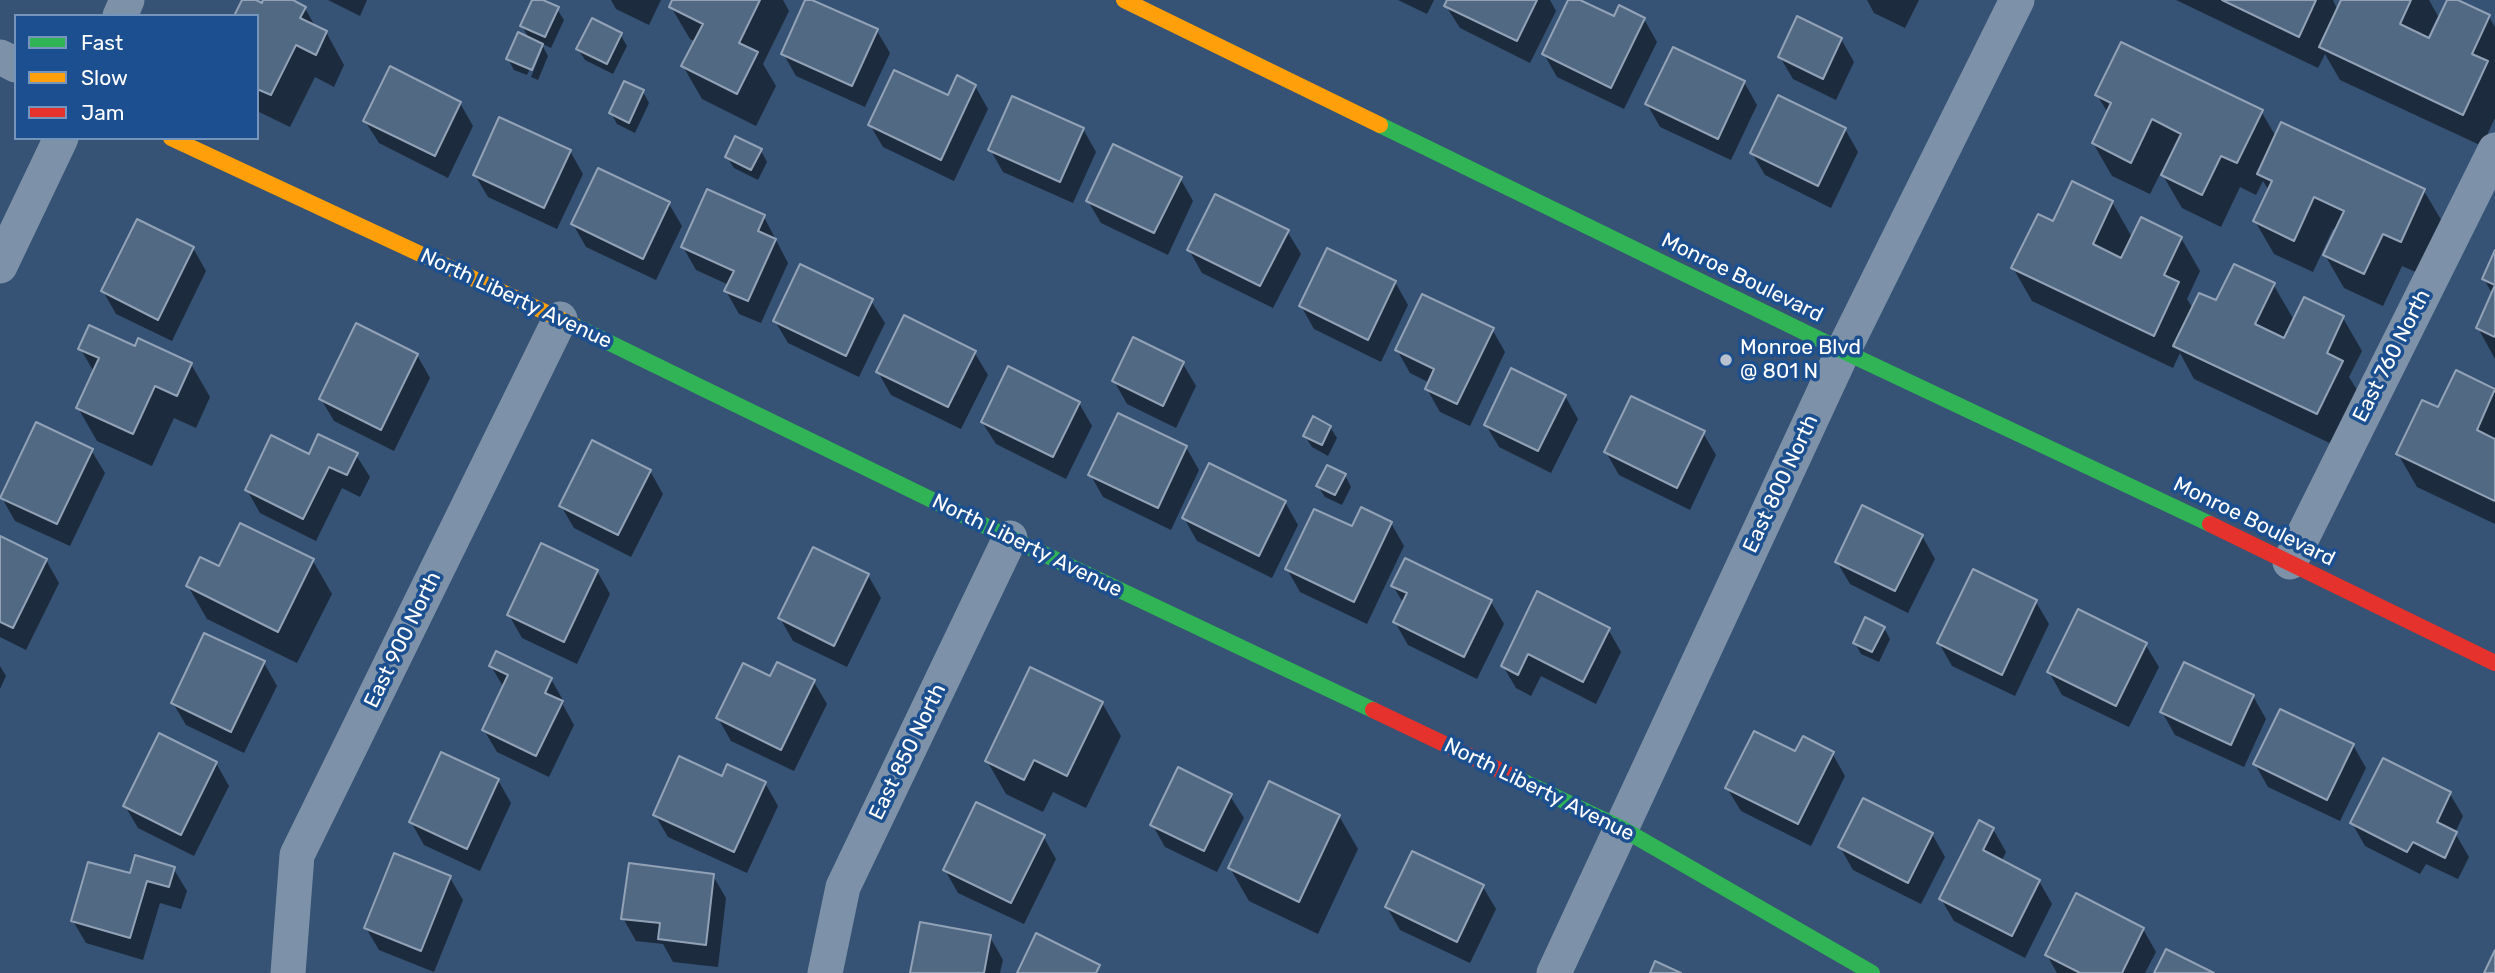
<!DOCTYPE html>
<style>
body{margin:0}
#map{position:relative;width:2495px;height:973px;overflow:hidden;background:#365274;font-family:Rubik,sans-serif}
canvas{display:block}
.legend{position:absolute;left:14px;top:14px;width:245px;height:126px;box-sizing:border-box;background:#1b4f8f;border:2px solid #7695bc;margin:0;padding:9px 12px;list-style:none;font-size:21px;color:#fff}
.legend li{display:flex;align-items:center;gap:14px;height:35px}
.legend b{width:35px;border:2px solid #7695bc}
</style>
<div id="map">
<canvas width="2495" height="973"></canvas>
<ul class="legend">
<li><b style="height:9px;background:#30b455"></b>Fast</li>
<li><b style="height:9px;background:#ff9f0a"></b>Slow</li>
<li><b style="height:9px;background:#e5322d"></b>Jam</li>
</ul>
</div>
<script>
const context = document.querySelector('canvas').getContext('2d');
context.lineJoin = 'round';
function paint(path, color) { context.fillStyle = color; context.fill(path, 'evenodd'); }
const shape = rows => new Path2D(rows.map(r => 'M' + r).join(''));
function strokePath(path, color, width, dash) { context.strokeStyle = color; context.lineWidth = width; context.lineCap = dash ? 'butt' : 'round'; context.setLineDash(dash || []); context.stroke(path); }
function drawText(font, color, halo, rows, align = 'center') {
  context.font = font + ' Rubik,sans-serif'; context.lineWidth = 7; context.setLineDash([]); context.textBaseline = 'middle'; context.strokeStyle = halo; context.fillStyle = color; for (const [text, x, y, turn = 0] of rows) {
    context.save(); context.translate(x, y); context.rotate((+turn || 0) * Math.PI / 180); context.textAlign = isNaN(turn) ? turn : align; if (halo) context.strokeText(text, 0, 0); context.fillText(text, 0, 0); context.restore();
  }
}
const shadow = shape([
 [243,0,252,0,263,5,265,0,289,0,305,8,316,28,326,32,344,65,334,87,315,77,290,127,257,111,257,16],
 [328,0,367,0,360,16],
 [534,0,557,9,564,20,551,48,541,43,548,56,538,80,531,77,542,50,539,50,527,75,514,70,508,59,530,40,522,26],
 [611,0,661,0,649,25,616,9],
 [674,0,783,0,789,11,763,64,776,86,756,126,702,99,683,66,696,42,690,39,671,7],
 [807,0,877,31,890,53,865,107,796,76,783,53],
 [1398,0,1434,0,1427,14],
 [1449,0,1550,0,1556,11,1530,63,1460,28,1446,6],
 [1570,0,1576,0,1614,18,1644,19,1657,42,1624,109,1557,77,1544,54],
 [1867,0,1919,0,1905,28,1874,13],
 [2176,0,2333,0,2338,11,2343,0,2429,0,2438,16,2427,39,2430,40,2449,0,2454,0,2489,17,2495,27,2495,118,2482,146,2340,80,2325,54,2318,68],
 [620,34,627,46,613,74,585,60,578,49],
 [1841,39,1854,62,1836,100,1793,79,1780,57],
 [1744,82,1757,105,1731,160,1660,127,1647,104],
 [975,86,988,109,954,181,883,147,870,125,949,98],
 [643,92,649,103,635,133,617,124,611,113],
 [2097,95,2261,111,2276,137,2424,191,2443,223,2420,274,2402,266,2383,306,2344,288,2325,255,2337,231,2333,229,2313,272,2274,254,2255,221,2269,191,2263,181,2256,195,2240,187,2221,227,2182,208,2161,172,2150,194,2112,176,2093,143,2108,113],
 [460,103,473,126,448,178,379,143,365,121],
 [1083,129,1096,152,1073,203,1003,172,990,149],
 [1845,129,1858,152,1831,208,1765,175,1752,153],
 [570,151,583,174,557,229,488,197,475,175],
 [761,151,767,162,758,180,734,168,727,157],
 [1180,178,1193,201,1168,255,1101,223,1088,201],
 [2112,202,2133,239,2181,238,2200,271,2187,299,2193,309,2273,284,2294,320,2343,318,2362,351,2349,377,2360,395,2336,446,2194,379,2180,353,2173,368,2032,301,2013,268,2053,223],
 [669,204,682,226,656,280,586,247,573,224],
 [764,217,788,263,761,323,739,314,726,291,729,285,696,270,683,247],
 [1287,231,1301,254,1273,308,1202,273,1189,250],
 [193,248,206,271,172,341,116,314,103,291],
 [2495,254,2495,359,2478,328,2493,295,2484,279],
 [1395,282,1408,305,1381,362,1314,329,1301,306],
 [871,301,885,323,859,377,788,343,775,321],
 [1492,329,1505,352,1470,426,1440,412,1427,389,1430,383,1410,373,1397,350],
 [80,348,136,348,191,364,210,397,196,428,174,418,152,466,97,441,78,408,94,372],
 [974,352,988,375,961,429,891,395,878,372],
 [417,355,430,378,394,451,334,421,321,399],
 [1183,364,1196,386,1176,428,1127,404,1114,381],
 [2457,372,2495,391,2495,524,2417,487,2398,454,2439,410],
 [1565,396,1578,419,1551,473,1499,447,1486,425],
 [1079,403,1092,426,1066,479,996,444,982,422],
 [1330,427,1337,438,1328,456,1312,447,1305,436],
 [1703,433,1716,455,1690,510,1619,475,1606,452],
 [1186,447,1199,470,1171,530,1103,497,1090,474],
 [91,450,105,473,70,546,15,521,2,498],
 [356,455,370,477,360,497,342,488,316,541,260,513,247,490,310,456],
 [650,471,663,494,631,557,574,528,561,506],
 [1345,475,1351,487,1342,505,1325,497,1318,486],
 [1285,502,1298,525,1272,578,1197,541,1184,518],
 [1391,523,1404,546,1367,624,1300,592,1287,569,1352,529],
 [1922,536,1935,559,1908,613,1850,584,1837,562],
 [0,538,46,560,59,583,26,650,0,637],
 [313,561,332,594,297,663,207,619,188,586,220,568],
 [597,571,610,594,577,664,522,638,509,615],
 [868,575,881,598,847,667,793,641,780,618],
 [1393,586,1491,602,1504,624,1477,679,1408,645,1395,622,1404,604],
 [1538,594,1608,629,1621,652,1596,704,1541,676,1531,696,1516,688,1503,666],
 [2036,602,2049,624,2015,696,1952,666,1939,643],
 [1884,628,1890,639,1879,662,1861,654,1855,643],
 [2145,644,2159,667,2129,727,2062,695,2049,672],
 [264,663,277,686,244,753,186,725,173,703],
 [0,666,6,676,0,689],
 [491,666,551,679,564,702,563,705,574,725,549,777,497,752,484,730,504,688],
 [814,682,827,704,794,771,731,741,718,718],
 [2253,696,2266,719,2244,767,2175,735,2162,712],
 [1102,703,1121,736,1086,808,1053,792,1043,812,1006,794,987,761],
 [2353,745,2366,768,2340,821,2268,787,2255,764],
 [1796,753,1832,753,1845,776,1811,846,1741,811,1727,788],
 [216,763,229,786,194,856,138,828,125,806],
 [723,778,765,783,778,806,747,873,668,837,655,815],
 [498,780,511,803,480,871,424,845,411,822],
 [2450,794,2463,816,2455,833,2469,857,2458,879,2426,864,2420,874,2365,846,2352,823],
 [1230,796,1244,818,1217,872,1165,847,1152,824],
 [1339,816,1358,849,1318,934,1249,901,1230,868],
 [1993,829,2006,852,2001,862,2039,881,2052,904,2025,958,1954,921,1941,899],
 [1932,834,1945,857,1921,904,1853,870,1840,847],
 [1043,836,1056,859,1024,924,958,893,945,870],
 [173,868,187,891,181,909,160,903,143,960,86,943,73,921,131,876],
 [713,876,726,898,718,967,673,962,663,944,636,941,623,918],
 [450,878,463,900,434,972,379,950,366,928],
 [1483,887,1496,909,1470,963,1400,930,1387,907],
 [2143,929,2156,952,2145,973,2057,973,2047,955],
 [990,937,1003,960,1000,973,912,973]
]);
const building = shape([
 [242,0,256,0,262,3,263,0,293,0,306,7,300,18,327,31,316,55,296,45,271,95,257,89,257,16,234,16,242,0],
 [532,0,543,0,559,7,545,37,520,26,532,0],
 [672,0,760,0,739,43,758,52,737,94,681,66,703,24,669,7,672,0],
 [805,0,812,0,878,29,852,86,781,54,805,0],
 [1447,0,1537,0,1517,41,1444,6,1447,0],
 [1568,0,1580,0,1614,16,1619,5,1645,18,1611,88,1542,54,1568,0],
 [2222,0,2316,0,2299,37,2222,0],
 [2341,0,2411,0,2400,24,2429,38,2447,0,2458,0,2490,15,2472,54,2488,61,2463,115,2319,47,2341,0],
 [1797,16,1842,38,1823,79,1778,57,1797,16],
 [592,18,622,33,607,64,576,49,592,18],
 [518,32,543,44,532,70,506,59,518,32],
 [2121,42,2263,110,2237,163,2221,156,2202,195,2161,175,2181,134,2152,119,2131,163,2092,143,2111,103,2095,95,2121,42],
 [1673,47,1745,81,1718,139,1645,104,1673,47],
 [390,66,461,102,435,156,363,121,390,66],
 [894,70,948,95,957,75,976,85,941,160,868,125,894,70],
 [624,81,644,90,629,123,609,113,624,81],
 [1778,95,1846,128,1818,186,1750,153,1778,95],
 [1012,96,1084,128,1060,182,988,150,1012,96],
 [499,117,571,150,544,208,473,175,499,117],
 [2281,122,2425,189,2401,242,2383,234,2364,274,2323,255,2344,211,2314,197,2294,241,2253,221,2272,181,2257,174,2281,122],
 [735,136,762,149,751,170,725,157,735,136],
 [1113,144,1182,177,1154,233,1086,201,1113,144],
 [598,168,670,202,643,259,571,224,598,168],
 [2072,181,2113,201,2093,244,2121,258,2141,217,2182,237,2164,275,2179,282,2154,336,2011,268,2038,214,2053,221,2072,181],
 [707,189,765,215,758,231,776,239,748,301,724,291,734,271,681,247,707,189],
 [1215,194,1289,230,1260,286,1187,250,1215,194],
 [137,219,194,247,158,320,101,291,137,219],
 [1327,248,1396,281,1368,340,1299,306,1327,248],
 [2495,250,2495,285,2482,279,2495,250],
 [800,264,873,299,846,356,773,321,800,264],
 [2234,264,2275,283,2255,324,2284,338,2304,297,2344,316,2327,353,2343,361,2317,414,2173,346,2199,293,2216,300,2234,264],
 [2495,285,2495,337,2476,328,2495,285],
 [1422,294,1494,328,1457,404,1425,389,1434,369,1395,350,1422,294],
 [904,315,976,351,948,407,876,372,904,315],
 [356,323,418,354,381,430,319,399,356,323],
 [89,325,135,346,138,338,192,363,177,396,155,386,133,434,76,408,99,358,78,349,89,325],
 [1133,337,1184,362,1163,406,1112,381,1133,337],
 [1008,366,1080,402,1053,457,981,422,1008,366],
 [1511,368,1566,395,1538,451,1484,425,1511,368],
 [2456,370,2495,389,2477,430,2495,439,2495,501,2396,454,2422,400,2438,407,2456,370],
 [1631,396,1705,431,1677,488,1604,452,1631,396],
 [1118,413,1187,446,1158,508,1088,475,1118,413],
 [1313,416,1331,426,1322,445,1303,436,1313,416],
 [36,422,93,449,57,524,0,498,36,422],
 [318,434,358,453,347,475,329,467,303,519,245,490,271,435,309,454,318,434],
 [592,440,651,470,618,535,559,506,592,440],
 [1209,463,1286,501,1259,556,1182,518,1209,463],
 [1327,465,1346,474,1335,495,1316,486,1327,465],
 [1862,505,1923,535,1895,591,1835,562,1862,505],
 [1361,507,1392,522,1354,602,1285,569,1314,509,1352,526,1361,507],
 [240,523,314,559,278,632,186,586,200,557,219,566,240,523],
 [0,536,47,559,13,628,0,622,0,536],
 [541,543,598,570,564,642,507,615,541,543],
 [813,547,869,574,834,646,778,618,813,547],
 [1405,558,1492,600,1464,657,1393,622,1407,593,1391,586,1405,558],
 [1973,569,2037,600,2002,675,1937,643,1973,569],
 [1537,591,1610,628,1583,682,1528,654,1518,675,1501,666,1537,591],
 [2078,609,2147,643,2116,706,2047,672,2078,609],
 [1865,617,1885,627,1872,652,1853,643,1865,617],
 [204,633,265,661,231,732,171,703,204,633],
 [496,651,552,678,545,693,563,701,536,756,482,730,508,675,489,666,496,651],
 [777,662,815,680,781,750,716,718,743,663,770,676,777,662],
 [2184,662,2254,695,2231,745,2160,712,2184,662],
 [1030,667,1103,702,1067,776,1034,760,1024,780,985,761,1030,667],
 [2280,709,2354,744,2327,800,2253,764,2280,709],
 [1754,731,1795,751,1803,736,1834,752,1798,824,1725,788,1754,731],
 [159,733,217,762,181,835,123,806,159,733],
 [441,752,499,779,467,849,409,822,441,752],
 [679,756,722,776,727,764,766,782,734,852,653,815,679,756],
 [2383,758,2451,792,2437,822,2457,832,2445,858,2413,842,2407,852,2350,823,2383,758],
 [1178,767,1232,794,1204,851,1150,825,1178,767],
 [1269,781,1340,815,1299,902,1228,868,1269,781],
 [1863,798,1933,833,1908,883,1838,847,1863,798],
 [976,802,1045,835,1011,903,943,870,976,802],
 [1979,820,1994,828,1983,850,2040,880,2012,936,1939,899,1979,820],
 [1412,851,1484,885,1457,942,1385,907,1412,851],
 [394,853,451,876,421,951,364,928,394,853],
 [135,855,175,867,169,887,147,881,130,938,71,921,88,862,130,873,135,855],
 [629,863,714,874,706,945,658,939,660,923,621,919,629,863],
 [2076,893,2144,928,2122,973,2080,973,2045,955,2076,893],
 [920,922,991,935,984,973,910,973,920,922],
 [1036,933,1100,965,1096,973,1017,973,1036,933],
 [2166,949,2214,973,2154,973,2166,949],
 [2495,950,2495,973,2484,973,2495,950],
 [1655,961,1681,973,1650,973,1655,961]
]);
const street = shape([
 [120,16,127,0],
 [0,57,16,65],
 [0,266,61,138],
 [2290,562,2495,150],
 [288,973,297,855,560,319],
 [825,973,843,887,1010,538],
 [1554,973,1843,351,2017,0]
]);
const fast = shape([
 [1380,125,1843,351,2210,524],
 [575,326,1010,538,1373,710],
 [1520,780,1621,828,1872,973]
]);
const slow = shape([
 [1124,0,1380,125],
 [171,138,575,326]
]);
const jam = shape([
 [2210,524,2495,663],
 [1373,710,1520,780]
]);
const markers = [
 [1726,360,7,"#b9c2ce"]
];
const streetNames = [
 ["Monroe Boulevard",1742,278,26],
 ["North Liberty Avenue",516,299,25],
 ["East 760 North",2392,356,-63],
 ["East 800 North",1781,484,-65],
 ["Monroe Boulevard",2254,522,26],
 ["North Liberty Avenue",1027,546,26],
 ["East 900 North",403,640,-64],
 ["East 850 North",908,752,-64],
 ["North Liberty Avenue",1539,790,26]
];
const poiNames = [
 ["Monroe Blvd",1740,348],
 ["@ 801 N",1740,372]
];
paint(shadow, '#0007');
paint(building, '#526984');
strokePath(building, '#92a2b6', 2);
strokePath(street, '#7d92a8', 35);
strokePath(fast, '#30b455', 16);
strokePath(slow, '#ff9f0a', 16);
strokePath(jam, '#e5322d', 16);
for (const [x, y, r, color] of markers) { const dot = new Path2D(); dot.arc(x, y, r, 0, 2 * Math.PI); context.fillStyle = color; context.fill(dot); strokePath(dot, '#1b4f8f', 2.5); }
drawText('21px', '#fff', '#1b4f8f', streetNames);
drawText('21px', '#fff', '#1b4f8f', poiNames, 'left');
</script>
